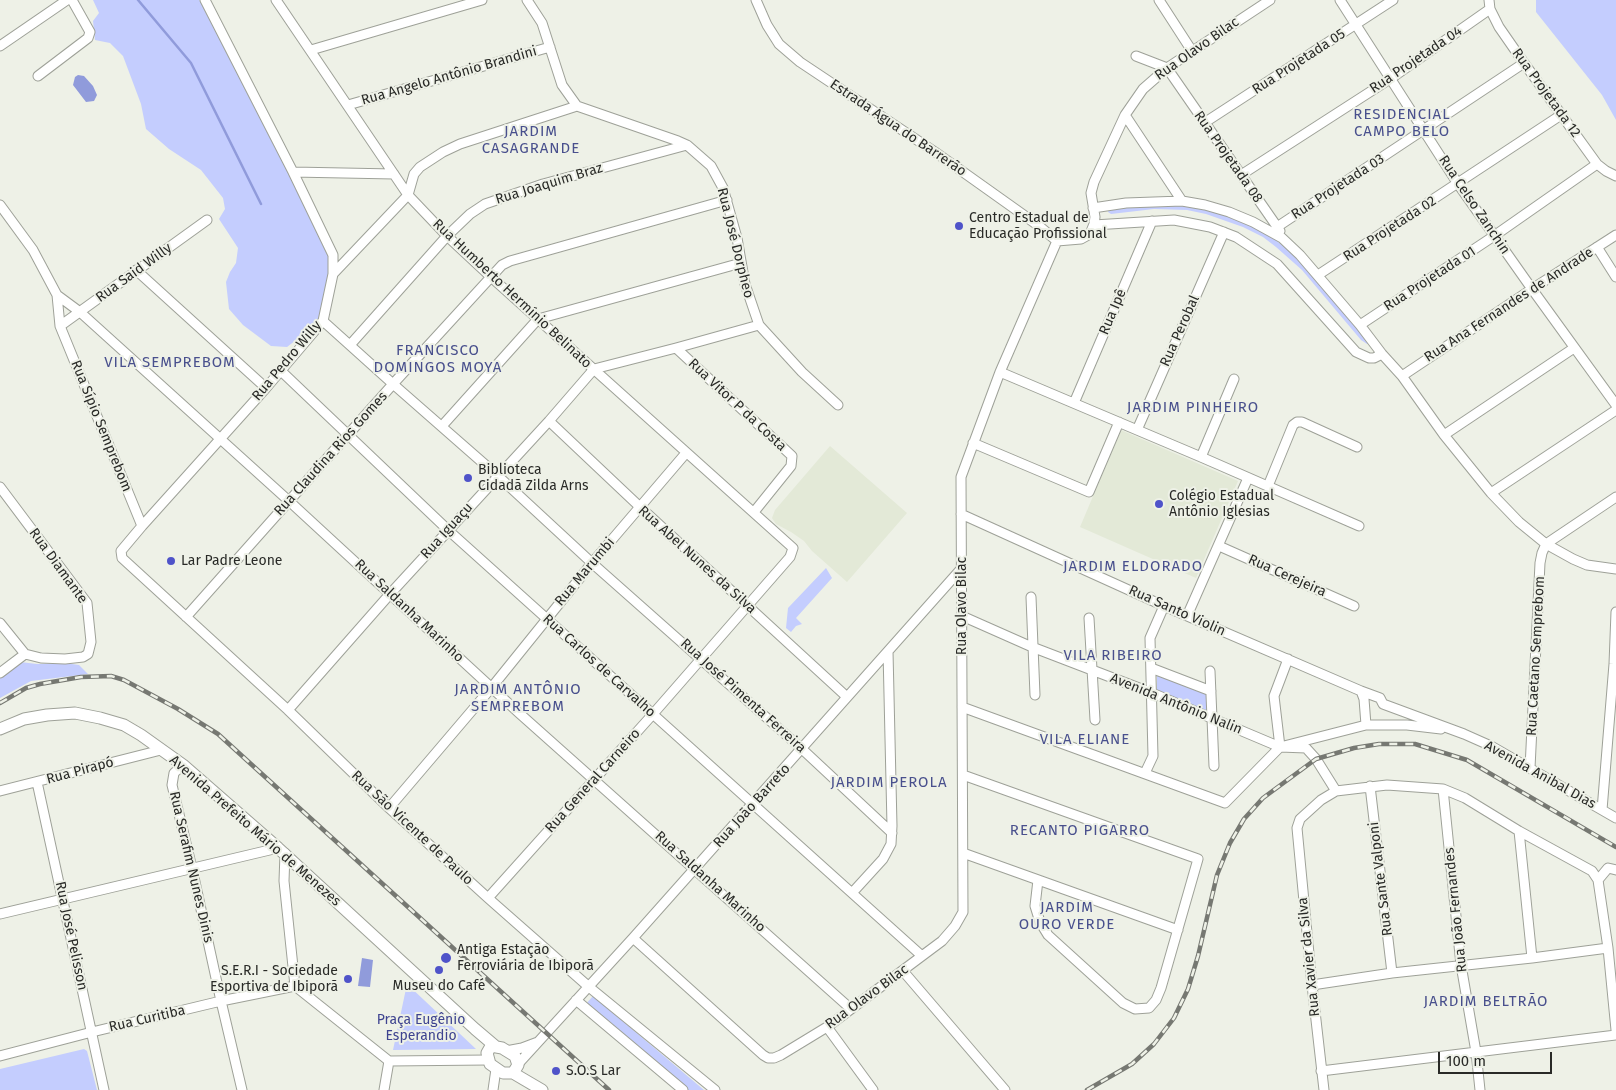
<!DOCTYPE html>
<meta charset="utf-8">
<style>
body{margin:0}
#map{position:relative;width:1616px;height:1090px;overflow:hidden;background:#eef1e7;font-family:"Fira Sans",sans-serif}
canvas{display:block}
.scale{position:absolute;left:1438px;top:1052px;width:114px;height:22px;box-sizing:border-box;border:2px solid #292a27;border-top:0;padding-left:6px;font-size:15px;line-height:18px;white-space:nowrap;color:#292a27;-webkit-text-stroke:4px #eef1e7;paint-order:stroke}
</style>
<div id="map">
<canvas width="1616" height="1090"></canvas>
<div class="scale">100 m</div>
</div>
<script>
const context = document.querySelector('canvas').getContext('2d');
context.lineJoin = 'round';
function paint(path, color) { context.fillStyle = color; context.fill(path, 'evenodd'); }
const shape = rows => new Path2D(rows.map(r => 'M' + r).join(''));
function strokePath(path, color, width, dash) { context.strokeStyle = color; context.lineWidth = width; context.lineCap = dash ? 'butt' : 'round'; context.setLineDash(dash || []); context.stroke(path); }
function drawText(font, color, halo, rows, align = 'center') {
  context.font = font + ' "Fira Sans",sans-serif'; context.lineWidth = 4; context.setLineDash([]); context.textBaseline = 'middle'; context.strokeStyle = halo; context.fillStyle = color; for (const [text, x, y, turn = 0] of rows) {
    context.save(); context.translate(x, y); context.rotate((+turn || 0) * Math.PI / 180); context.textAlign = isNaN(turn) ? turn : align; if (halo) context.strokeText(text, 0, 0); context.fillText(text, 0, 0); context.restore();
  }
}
const built = shape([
 [1121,430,1238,481,1196,578,1080,527],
 [830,446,907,513,847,582,812,551,804,541,791,532,776,524,772,518,775,510]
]);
const green = shape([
 [93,0,199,0,202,2,332,255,322,320,287,347,271,346,243,325,229,309,226,282,230,272,236,263,238,248,219,219,225,209,223,198,201,170,169,149,146,129,141,104,123,56,110,43,95,40,93,21,99,13],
 [1536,0,1616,0,1616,120,1602,95,1536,12],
 [1157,203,1189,205,1226,215,1250,224,1271,236,1300,260,1370,343,1367,344,1361,340,1302,270,1276,247,1263,237,1243,227,1206,214,1187,210,1154,209,1111,214,1108,212,1109,209],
 [826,568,832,578,796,618,802,624,796,626,791,632,786,628,788,608],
 [20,662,37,664,65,663,79,665,88,674,31,681,0,698,0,678],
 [1157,673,1207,692,1209,714,1157,693],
 [407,984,476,1049,393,1050],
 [593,996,704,1090,687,1090,585,1005],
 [84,1049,87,1051,97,1090,0,1090,0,1069]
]);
const water = shape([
 [78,75,84,76,93,86,97,95,94,101,86,102,73,85,75,77],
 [362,958,373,960,370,987,358,986]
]);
const stream = shape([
 [138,0,191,63,261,204]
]);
const minor = shape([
 [205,0,293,172,333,255,333,274,323,321,266,388,142,526,121,551,122,558,288,710,389,808,488,898,589,987,715,1090],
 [276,0,408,195,447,236,491,277,793,548,790,557,653,714,488,898],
 [527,0,542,23,562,85,577,106,678,141,687,145,711,166,723,188,737,238,745,284,759,325,802,372,838,405],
 [756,0,767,25,779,44,800,62,935,152,1039,226,1057,241],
 [1159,0,1192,51],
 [1340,0,1458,184,1532,289,1616,405],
 [1489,0,1490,9,1499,27,1524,63,1597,164,1606,171,1616,176],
 [0,46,67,0],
 [311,50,482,0],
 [1136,56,1167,68,1280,231],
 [38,76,88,38,90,32,72,0],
 [348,105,550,47],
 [1125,115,1182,201],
 [1204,123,1393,0],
 [293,172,394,174],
 [1241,175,1390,79,1490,9],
 [0,205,33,250,57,295,60,326,142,526],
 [1093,208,1126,203,1182,201,1205,205,1229,212,1253,222,1282,238,1300,255,1360,325,1382,354,1402,376,1444,435,1491,493,1519,522,1546,544,1573,559,1587,565,1616,569],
 [1094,225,1174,220,1210,227,1236,237,1277,264,1356,352,1369,358,1374,358,1382,354],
 [1277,227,1524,63],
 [1057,241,1081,239,1090,234,1094,224,1095,217,1091,193,1094,182,1125,115,1143,89,1167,68,1270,0],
 [1597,247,1616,277],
 [136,270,266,388],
 [333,274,408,195,414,174,420,167,443,152,460,144,577,106],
 [1318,275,1561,115],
 [57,295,80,312,289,501,519,713,851,1009],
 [323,321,393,384,498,476,592,563,802,749,892,833],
 [1360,325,1494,236,1597,164],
 [60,326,207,220],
 [350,345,447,236,470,214,485,204,543,184,687,145],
 [676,348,792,456,791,466,754,512],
 [280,370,448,530,922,956],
 [1000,372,1201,457,1359,526],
 [1402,376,1532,289,1616,235],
 [1074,403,1152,221],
 [549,421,640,507,847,697],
 [442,426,538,319,741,263],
 [1137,430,1224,232],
 [1444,435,1574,348],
 [973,443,1089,492,1119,422],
 [1201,457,1234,379],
 [1268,486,1293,425,1297,422,1302,422,1357,447],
 [0,487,87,603,91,642,88,654,83,657,65,659,41,658,25,654,0,673],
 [1491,493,1616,410],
 [961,514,1164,606,1361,691,1380,698,1383,704,1464,734,1491,746,1616,818],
 [1219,546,1354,606],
 [1031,597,1035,695],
 [962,616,1032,647,1152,693,1280,747,1306,748,1316,759,1336,791],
 [1187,616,1248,478],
 [186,617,393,384,502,265,510,261,727,200],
 [1089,618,1095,720],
 [0,623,25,654],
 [1151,668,1211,691],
 [1210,671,1214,766],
 [1361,691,1364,699,1366,725],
 [962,707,1225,803,1280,747,1366,725,1407,725,1441,729],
 [288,710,390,594,549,421,594,369,676,348,759,325],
 [1280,747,1274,696,1288,659],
 [183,765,174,773,172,785,192,868,221,1001,242,1090],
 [1530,768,1540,563,1542,553,1546,544,1616,497],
 [1145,773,1153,756,1150,638,1164,606],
 [963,775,1198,859,1161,988,1156,1000,1149,1008,1135,1009,1123,1003,1048,935,1040,922,1035,906,1038,880],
 [37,782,104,1090],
 [1370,786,1392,973],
 [1443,789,1461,965,1476,1052,1480,1090],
 [0,791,161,750],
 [389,808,492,687,592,563,686,453],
 [1602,810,1614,664,1616,612],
 [1519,831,1532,958],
 [285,853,284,881,295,986,389,1061,488,1060],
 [963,853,1178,930],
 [1598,880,1608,868,1616,870],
 [852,893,883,859,891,844,892,826,888,651],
 [0,914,278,848],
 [633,938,763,1055,768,1058,774,1058,781,1055,827,1027,942,941,955,926,963,912,961,477,1000,372,1057,241],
 [903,971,1005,1090],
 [1312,985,1392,973,1532,958,1608,948],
 [576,1000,683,1090],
 [827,1027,873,1090],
 [506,1051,522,1048,538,1042],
 [0,1056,92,1032,221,1001,295,986],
 [518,1064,633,938,961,569],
 [1321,1071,1616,1035],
 [384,1090,389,1061],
 [493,1090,496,1069],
 [1324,1090,1312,985,1297,828,1300,819,1321,800,1336,791,1387,785,1443,789,1465,798,1519,831,1592,871,1598,880,1608,948,1616,1030]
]);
const major = shape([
 [0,729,24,719,47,715,75,713,100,718,124,725,141,735,183,765,278,848,475,1029,495,1046],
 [491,1046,502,1048,515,1056,518,1065,513,1073,503,1073,490,1064,487,1053,491,1046],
 [513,1073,542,1090]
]);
const rail = shape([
 [0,703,26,688,40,684,81,677,111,676,124,680,178,709,218,734,609,1090],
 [1087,1090,1132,1064,1154,1044,1174,1018,1188,989,1198,956,1217,875,1230,843,1244,819,1263,798,1316,759,1354,748,1379,744,1415,744,1467,760,1616,847]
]);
const markers = [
 [959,226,5,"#4f53c9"],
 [468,478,5,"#4f53c9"],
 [1159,504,5,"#4f53c9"],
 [171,561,5,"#4f53c9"],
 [446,958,6,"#4f53c9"],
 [439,970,5,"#4f53c9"],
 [348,979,5,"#4f53c9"],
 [556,1071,5,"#4f53c9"]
];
const streetNames = [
 ["Rua Olavo Bilac",1197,49,-35],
 ["Rua Projetada 04",1416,60,-34],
 ["Rua Projetada 05",1299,62,-33],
 ["Rua Angelo Antônio Brandini",449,76,-16],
 ["Rua Projetada 12",1546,93,54],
 ["Estrada Água do Barrerão",898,128,34],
 ["Rua Projetada 08",1228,157,55],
 ["Rua Joaquim Braz",549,184,-17],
 ["Rua Projetada 03",1338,187,-33],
 ["Rua Celso Zanchin",1474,205,56],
 ["Rua Projetada 02",1390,229,-33],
 ["Rua José Dorpheo",735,243,76],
 ["Rua Said Willy",134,273,-36],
 ["Rua Projetada 01",1430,279,-33],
 ["Rua Humberto Hermínio Belinato",512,294,43],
 ["Rua Ana Fernandes de Andrade",1509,305,-33],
 ["Rua Ipê",1113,312,-67],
 ["Rua Perobal",1180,331,-66],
 ["Rua Pedro Willy",287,361,-50],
 ["Rua Vitor P da Costa",737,405,43],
 ["Rua Sípio Semprebom",101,426,68],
 ["Rua Claudina Rios Gomes",331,454,-48],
 ["Rua Iguaçu",447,531,-48],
 ["Rua Abel Nunes da Silva",697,560,42],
 ["Rua Diamante",58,566,54],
 ["Rua Marumbi",585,572,-50],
 ["Rua Cerejeira",1287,576,24],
 ["Rua Olavo Bilac",962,606,-90],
 ["Rua Saldanha Marinho",409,611,43],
 ["Rua Santo Violin",1177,611,24],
 ["Rua Caetano Semprebom",1536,656,-87],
 ["Rua Carlos de Carvalho",599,666,42],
 ["Rua José Pimenta Ferreira",743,696,42],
 ["Avenida Antônio Nalin",1176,704,22],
 ["Rua Pirapó",80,771,-15],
 ["Avenida Anibal Dias",1540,775,29],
 ["Rua General Carneiro",593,781,-48],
 ["Rua João Barreto",752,806,-48],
 ["Rua São Vicente de Paulo",412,828,43],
 ["Avenida Prefeito Mário de Menezes",255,831,41],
 ["Rua Serafim Nunes Dinis",191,867,77],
 ["Rua Sante Valponi",1381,879,-97],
 ["Rua Saldanha Marinho",710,882,42],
 ["Rua João Fernandes",1456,910,-96],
 ["Rua José Pelisson",71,936,78],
 ["Rua Xavier da Silva",1309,957,-96],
 ["Rua Olavo Bilac",867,997,-36],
 ["Rua Curitiba",147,1019,-13]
];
const poiNames = [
 ["Centro Estadual de",969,218],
 ["Educação Profissional",969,234],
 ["Biblioteca",478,470],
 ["Cidadã Zilda Arns",478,486],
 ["Colégio Estadual",1169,496],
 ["Antônio Iglesias",1169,512],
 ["Lar Padre Leone",181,561],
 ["Antiga Estação",457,950],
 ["Ferroviária de Ibiporã",457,966],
 ["S.E.R.I - Sociedade",338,971,"right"],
 ["Esportiva de Ibiporã",338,987,"right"],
 ["Museu do Café",439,986,"center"],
 ["S.O.S Lar",566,1071]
];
const parkNames = [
 ["Praça Eugênio",421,1020],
 ["Esperandio",421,1036]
];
const neighbourhoodNames = [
 ["RESIDENCIAL",1402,115],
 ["CAMPO BELO",1402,132],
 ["JARDIM",531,132],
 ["CASAGRANDE",531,149],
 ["FRANCISCO",438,351],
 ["DOMINGOS MOYA",438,368],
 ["VILA SEMPREBOM",170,363],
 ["JARDIM PINHEIRO",1193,408],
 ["JARDIM ELDORADO",1133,567],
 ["VILA RIBEIRO",1113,656],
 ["JARDIM ANTÔNIO",518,690],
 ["SEMPREBOM",518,707],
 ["VILA ELIANE",1085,740],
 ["JARDIM PEROLA",889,783],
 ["RECANTO PIGARRO",1080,831],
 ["JARDIM",1067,908],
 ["OURO VERDE",1067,925],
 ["JARDIM BELTRÃO",1486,1002]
];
paint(built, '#e3e9d7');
paint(green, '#c4cdfe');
paint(water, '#909bdb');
strokePath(stream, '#909bdb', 2.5);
strokePath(minor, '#9ea198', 11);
strokePath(major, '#9ea198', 13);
strokePath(minor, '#fff', 9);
strokePath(major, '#fff', 11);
strokePath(rail, '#767872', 4.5);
strokePath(rail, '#eef1e7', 2.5, [8]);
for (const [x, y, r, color] of markers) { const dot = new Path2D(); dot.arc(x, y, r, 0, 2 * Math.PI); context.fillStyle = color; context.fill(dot); strokePath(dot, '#eef1e7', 2); }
drawText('14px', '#292a27', '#eef1e7', streetNames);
drawText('14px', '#292a27', '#eef1e7', poiNames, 'left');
drawText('14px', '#3e4390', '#eef1e7', parkNames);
context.letterSpacing = '1px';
drawText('15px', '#49508d', '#eef1e7', neighbourhoodNames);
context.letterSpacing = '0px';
</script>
